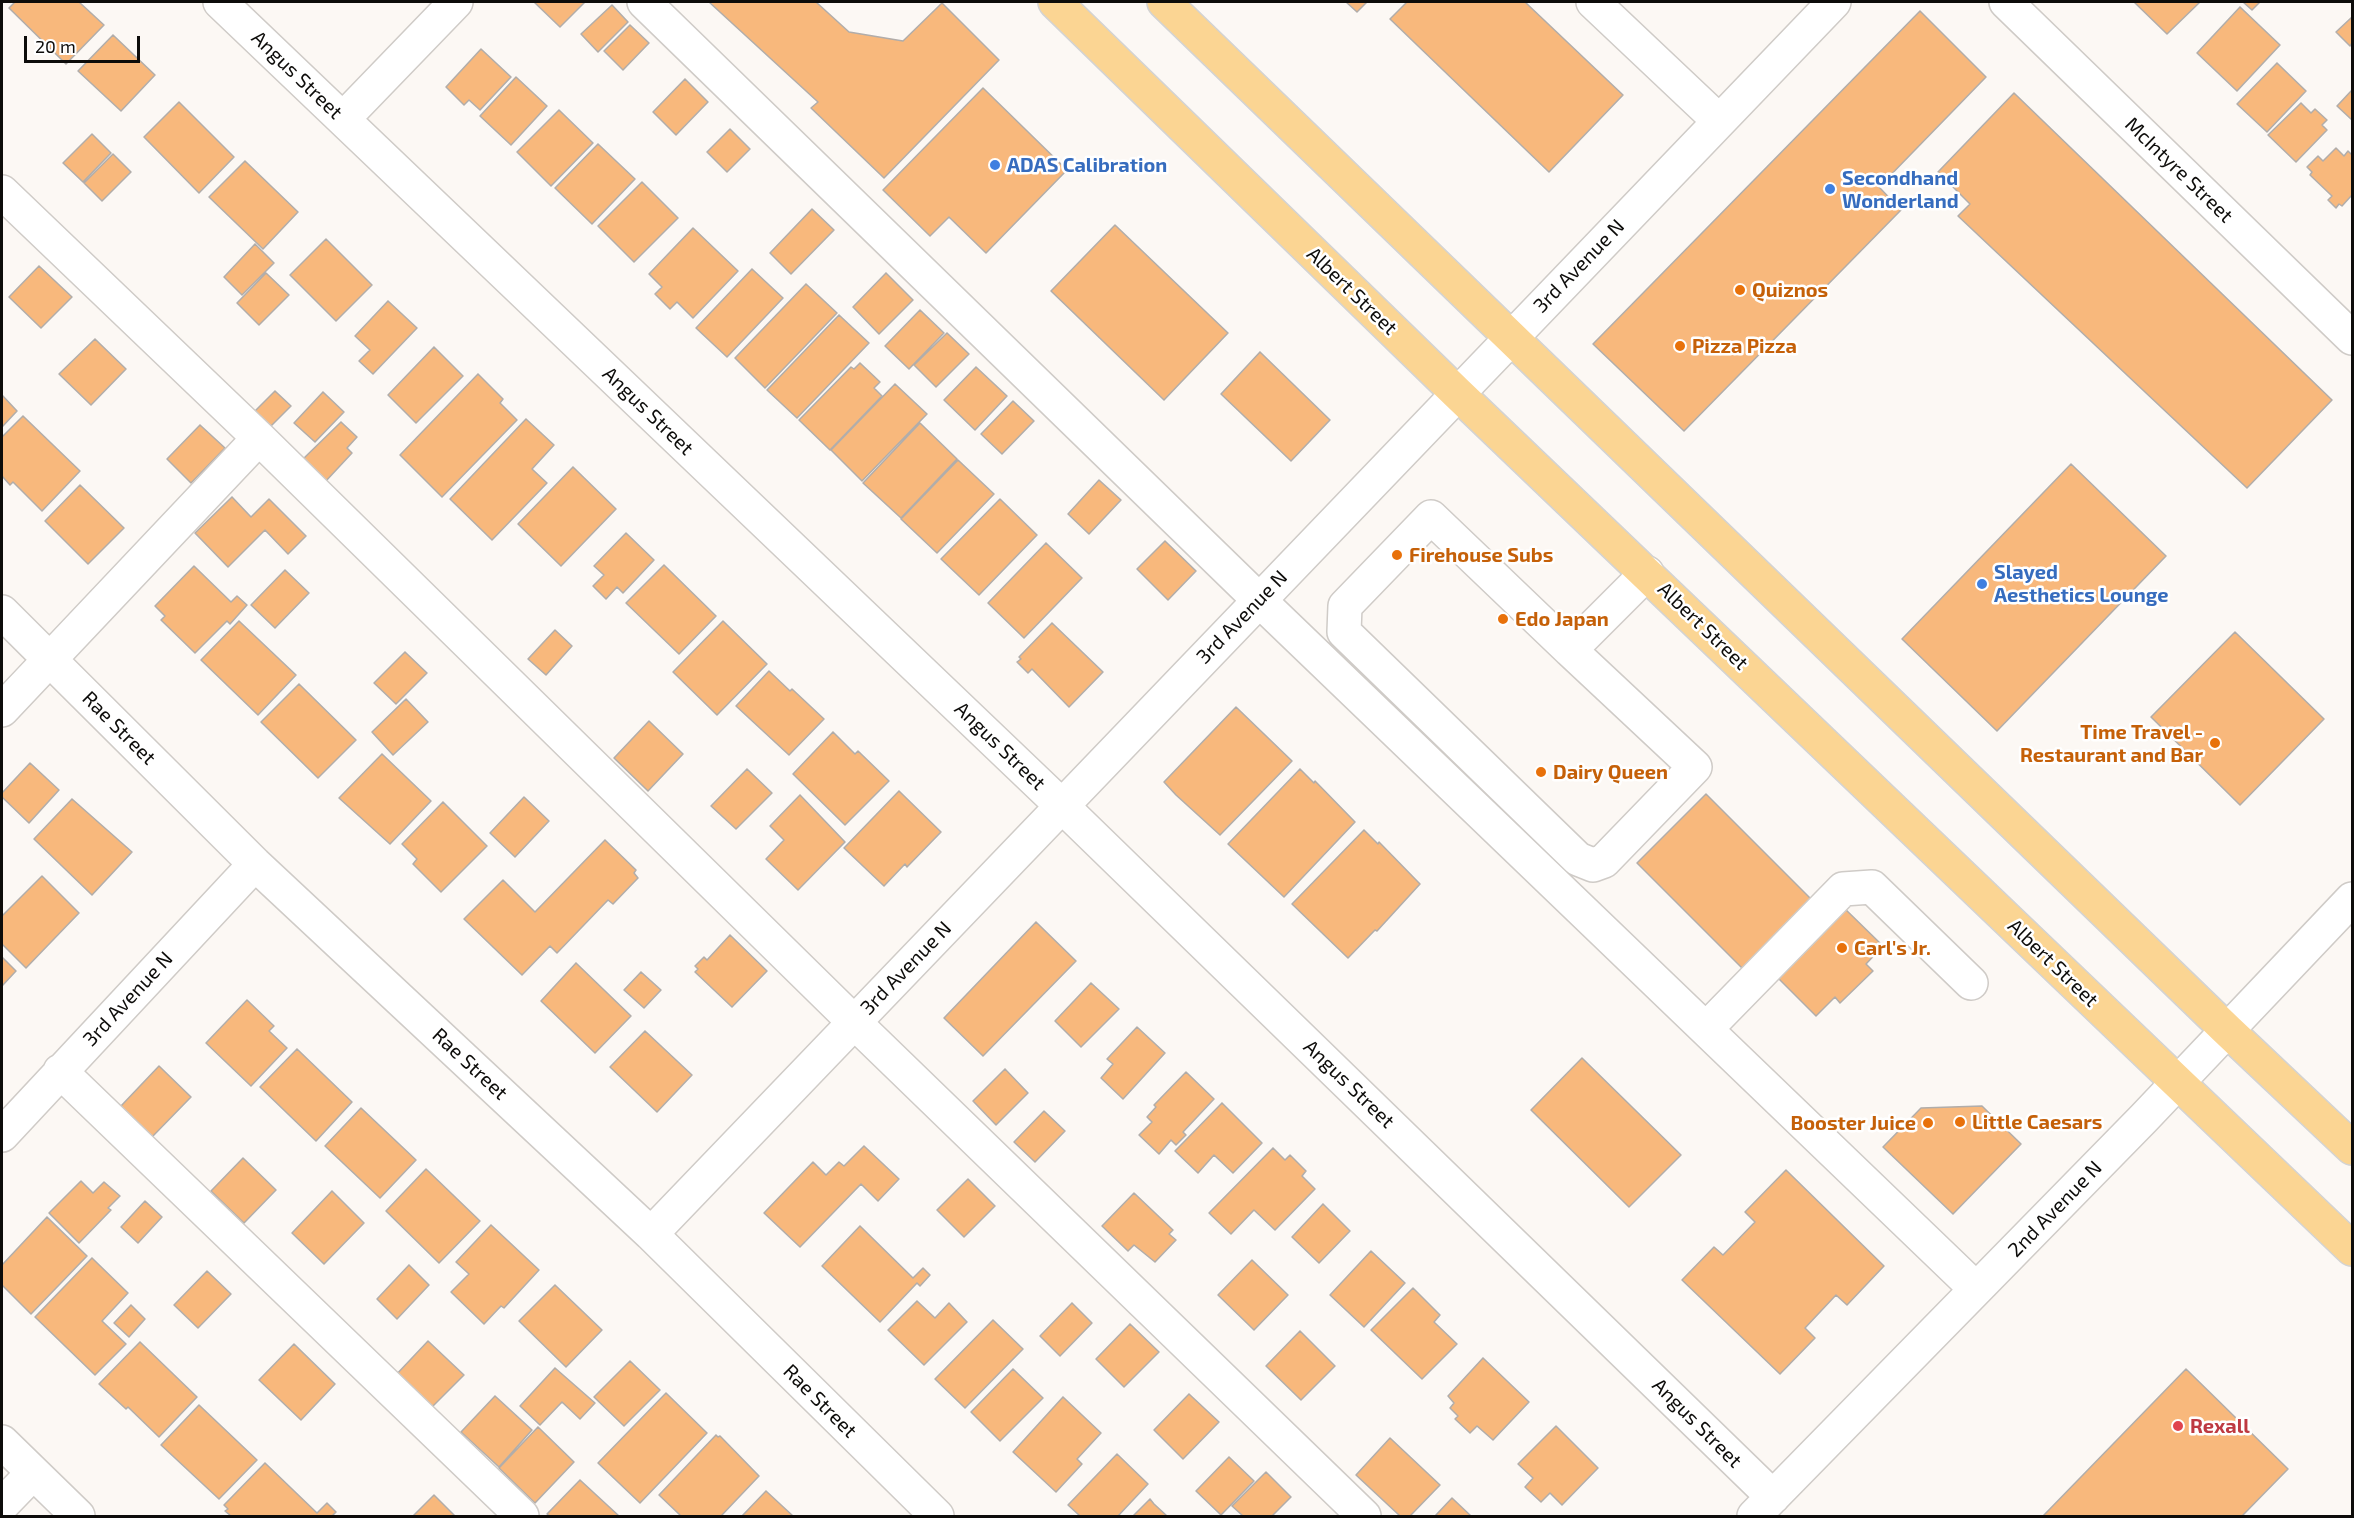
<!DOCTYPE html>
<style>
body{margin:0}
#map{position:relative;width:2354px;height:1518px;overflow:hidden;background:#fcf8f4;font-family:"Exo 2",sans-serif}
canvas{display:block}
.frame{position:absolute;inset:0;border:3px solid #0d0c0a;pointer-events:none}
.scale{position:absolute;left:24px;top:36px;width:116px;height:27px;box-sizing:border-box;border:3px solid #0d0c0a;border-top:0;padding-left:8px;font-size:18px;line-height:21px;white-space:nowrap;color:#0d0c0a;-webkit-text-stroke:4px #fff;paint-order:stroke}
</style>
<div id="map">
<canvas width="2354" height="1518"></canvas>
<div class="frame"></div>
<div class="scale">20 m</div>
</div>
<script>
const context = document.querySelector('canvas').getContext('2d');
context.lineJoin = 'round';
function paint(path, color) { context.fillStyle = color; context.fill(path, 'evenodd'); }
const shape = rows => new Path2D(rows.map(r => 'M' + r).join(''));
function strokePath(path, color, width, dash) { context.strokeStyle = color; context.lineWidth = width; context.lineCap = dash ? 'butt' : 'round'; context.setLineDash(dash || []); context.stroke(path); }
function drawText(font, color, halo, rows, align = 'center') {
  context.font = font + ' "Exo 2",sans-serif'; context.lineWidth = 5; context.setLineDash([]); context.textBaseline = 'middle'; context.strokeStyle = halo; context.fillStyle = color; for (const [text, x, y, turn = 0] of rows) {
    context.save(); context.translate(x, y); context.rotate((+turn || 0) * Math.PI / 180); context.textAlign = isNaN(turn) ? turn : align; if (halo) context.strokeText(text, 0, 0); context.fillText(text, 0, 0); context.restore();
  }
}
const building = shape([
 [15,2,79,2,104,25,66,64,9,8,15,2],
 [534,2,585,2,560,27,534,2],
 [709,2,816,2,849,32,903,41,942,3,999,60,884,178,811,108,818,102,709,2],
 [1346,2,1367,2,1357,12,1346,2],
 [1407,2,1525,2,1623,95,1549,172,1390,19,1407,2],
 [2134,2,2200,2,2167,34,2134,2],
 [2243,2,2260,2,2252,10,2243,2],
 [612,5,628,22,598,52,581,34,612,5],
 [2240,7,2280,45,2237,91,2197,53,2240,7],
 [1920,11,1986,77,1879,187,1901,210,1684,431,1593,344,1920,11],
 [2352,17,2352,43,2350,46,2336,32,2352,17],
 [630,25,649,43,623,70,604,51,630,25],
 [113,35,155,75,121,111,78,71,113,35],
 [481,49,511,77,480,110,469,100,464,105,446,87,481,49],
 [2277,63,2306,91,2267,132,2237,104,2277,63],
 [516,77,547,106,511,145,480,116,516,77],
 [685,79,708,102,676,135,653,112,685,79],
 [983,88,1067,170,986,253,949,217,930,236,883,190,983,88],
 [2352,90,2352,120,2337,106,2352,90],
 [2014,93,2332,400,2247,488,1958,216,1970,204,1938,172,2014,93],
 [179,102,234,157,199,193,144,137,179,102],
 [2301,103,2311,113,2315,109,2327,120,2322,125,2327,130,2296,162,2268,135,2301,103],
 [559,110,593,143,551,186,517,152,559,110],
 [730,129,750,149,727,172,707,152,730,129],
 [92,134,111,153,83,182,63,163,92,134],
 [598,144,635,179,592,224,555,188,598,144],
 [2336,148,2344,156,2348,151,2352,155,2352,195,2342,206,2339,204,2336,208,2328,200,2332,196,2310,175,2312,172,2307,167,2318,156,2323,161,2336,148],
 [113,154,131,172,102,201,84,183,113,154],
 [245,161,298,212,263,249,209,197,245,161],
 [642,182,678,218,634,262,598,226,642,182],
 [812,209,834,230,791,274,770,253,812,209],
 [1115,225,1228,333,1164,400,1051,291,1115,225],
 [693,228,738,271,693,318,677,302,670,309,655,294,662,287,649,274,693,228],
 [326,239,372,285,336,321,290,275,326,239],
 [255,244,274,263,242,295,224,277,255,244],
 [39,266,72,297,41,328,9,297,39,266],
 [752,269,783,298,727,357,696,328,752,269],
 [266,273,289,295,259,325,237,303,266,273],
 [886,273,913,300,879,334,853,307,886,273],
 [806,284,837,313,765,388,735,358,806,284],
 [388,301,417,328,373,374,359,361,370,350,355,336,388,301],
 [920,310,944,333,909,369,885,346,920,310],
 [839,315,869,343,797,418,767,390,839,315],
 [947,333,969,354,936,387,914,365,947,333],
 [95,339,126,369,91,405,59,374,95,339],
 [434,347,463,376,416,423,388,395,434,347],
 [1260,352,1330,420,1291,461,1221,394,1260,352],
 [860,363,880,382,874,388,882,396,830,450,799,420,851,367,854,369,860,363],
 [976,367,1007,396,975,430,944,400,976,367],
 [478,374,503,399,500,403,517,420,442,497,400,455,478,374],
 [895,384,927,414,862,481,831,450,895,384],
 [275,391,291,406,269,428,254,412,275,391],
 [323,392,344,412,315,442,294,423,323,392],
 [2,395,17,411,2,427,2,395],
 [1013,401,1034,421,1002,454,981,434,1013,401],
 [23,416,80,471,42,511,13,482,10,485,2,476,2,437,23,416],
 [526,419,554,445,532,469,547,483,492,540,450,499,526,419],
 [341,422,357,437,347,448,352,453,325,482,302,460,341,422],
 [920,423,957,459,901,518,863,483,920,423],
 [200,425,225,448,191,483,167,459,200,425],
 [958,460,994,494,937,553,901,519,958,460],
 [2071,464,2166,556,1997,731,1902,639,2071,464],
 [573,467,616,509,561,566,518,524,573,467],
 [1099,480,1121,500,1089,534,1068,514,1099,480],
 [80,485,124,528,88,564,45,521,80,485],
 [232,497,251,517,269,499,306,536,288,554,265,530,228,567,195,533,232,497],
 [1000,499,1037,535,979,595,941,559,1000,499],
 [626,533,654,560,623,593,617,587,606,599,593,586,604,575,594,566,626,533],
 [1165,541,1196,571,1168,600,1137,569,1165,541],
 [1046,543,1082,578,1024,638,988,603,1046,543],
 [664,565,716,616,679,654,626,603,664,565],
 [194,566,231,602,237,596,247,605,230,624,227,621,195,653,161,620,165,616,155,606,194,566],
 [285,570,309,593,275,628,251,605,285,570],
 [239,621,296,675,258,715,201,660,239,621],
 [723,621,767,664,717,715,673,672,723,621],
 [1052,623,1103,672,1069,707,1032,669,1028,673,1017,662,1021,659,1019,657,1052,623],
 [555,630,572,646,546,675,528,659,555,630],
 [2235,632,2324,719,2240,805,2151,717,2235,632],
 [405,652,427,673,396,704,374,683,405,652],
 [769,671,790,691,792,689,824,719,789,755,736,706,769,671],
 [299,684,356,740,318,778,261,722,299,684],
 [406,699,428,722,393,755,372,732,406,699],
 [1236,707,1292,761,1220,835,1176,795,1164,782,1236,707],
 [649,721,683,754,648,791,614,758,649,721],
 [833,732,855,754,858,751,889,781,845,825,793,774,833,732],
 [382,754,431,801,390,844,339,798,382,754],
 [30,763,59,790,29,823,2,797,2,793,30,763],
 [747,769,772,793,736,829,711,806,747,769],
 [1300,769,1314,783,1315,781,1355,822,1284,897,1228,844,1300,769],
 [899,791,941,832,907,867,905,864,884,886,844,848,899,791],
 [1706,794,1812,900,1743,969,1637,863,1706,794],
 [800,795,845,842,798,890,766,859,784,840,770,826,800,795],
 [524,797,549,821,515,857,490,833,524,797],
 [72,799,132,852,92,895,34,839,72,799],
 [443,802,487,846,441,892,413,864,417,859,402,844,443,802],
 [1364,830,1378,844,1379,842,1420,884,1377,931,1375,930,1348,958,1292,904,1364,830],
 [605,840,636,870,634,873,638,878,613,904,608,900,557,953,550,946,522,975,464,919,503,880,535,912,605,840],
 [42,876,79,913,26,968,2,944,2,916,42,876],
 [1840,904,1883,946,1866,964,1873,971,1840,1003,1835,997,1816,1016,1772,972,1840,904],
 [1036,922,1076,961,983,1056,944,1018,1036,922],
 [730,935,767,971,732,1007,695,972,698,969,695,966,704,957,707,960,730,935],
 [2,957,16,971,2,986,2,957],
 [576,963,631,1016,595,1053,541,1001,576,963],
 [641,972,661,990,644,1008,624,990,641,972],
 [1091,983,1119,1009,1081,1047,1055,1021,1091,983],
 [247,1000,274,1026,269,1031,287,1048,251,1086,206,1043,247,1000],
 [1137,1027,1165,1053,1123,1099,1101,1078,1113,1064,1107,1059,1137,1027],
 [645,1031,692,1075,657,1112,610,1067,645,1031],
 [297,1049,352,1102,316,1141,260,1087,297,1049],
 [1582,1058,1681,1155,1629,1207,1531,1110,1582,1058],
 [159,1066,191,1097,152,1137,120,1107,159,1066],
 [1005,1069,1028,1093,996,1125,973,1101,1005,1069],
 [1186,1072,1214,1099,1183,1132,1186,1135,1176,1145,1171,1140,1159,1154,1139,1135,1152,1122,1147,1117,1156,1107,1154,1105,1186,1072],
 [1222,1103,1262,1143,1233,1173,1214,1155,1198,1173,1175,1151,1222,1103],
 [1982,1106,2021,1144,1953,1214,1883,1147,1921,1108,1982,1106],
 [361,1108,416,1160,380,1198,325,1146,361,1108],
 [1044,1111,1065,1131,1035,1162,1014,1142,1044,1111],
 [864,1146,899,1179,878,1201,861,1184,800,1247,764,1213,813,1162,826,1175,839,1162,844,1166,864,1146],
 [1273,1148,1285,1160,1290,1155,1306,1171,1302,1176,1315,1189,1275,1230,1254,1210,1231,1234,1209,1213,1273,1148],
 [243,1158,276,1190,244,1223,211,1191,243,1158],
 [426,1169,480,1221,439,1263,386,1211,426,1169],
 [1786,1170,1884,1266,1847,1305,1836,1295,1805,1328,1815,1338,1780,1374,1682,1280,1714,1247,1723,1255,1755,1222,1745,1212,1786,1170],
 [968,1179,995,1206,964,1237,937,1210,968,1179],
 [81,1181,93,1193,104,1182,120,1196,108,1208,111,1210,79,1243,49,1213,81,1181],
 [332,1191,364,1223,324,1264,292,1233,332,1191],
 [1134,1193,1173,1230,1169,1234,1176,1240,1155,1262,1134,1245,1128,1251,1102,1226,1134,1193],
 [145,1201,162,1217,138,1243,121,1227,145,1201],
 [1323,1204,1350,1231,1319,1263,1292,1237,1323,1204],
 [47,1217,87,1256,31,1314,2,1285,2,1265,47,1217],
 [491,1225,539,1270,504,1308,501,1306,484,1324,451,1292,469,1274,456,1262,491,1225],
 [860,1226,913,1278,923,1268,930,1275,920,1286,917,1283,880,1322,822,1266,860,1226],
 [1371,1251,1405,1283,1364,1327,1330,1295,1371,1251],
 [92,1258,128,1293,102,1321,126,1344,95,1375,35,1317,92,1258],
 [1252,1260,1288,1295,1254,1330,1218,1295,1252,1260],
 [409,1265,429,1285,397,1319,377,1299,409,1265],
 [207,1271,231,1294,198,1328,174,1305,207,1271],
 [555,1285,602,1330,566,1367,519,1321,555,1285],
 [1413,1288,1440,1315,1434,1322,1457,1344,1422,1379,1371,1330,1413,1288],
 [917,1301,935,1318,949,1303,967,1322,924,1365,888,1330,917,1301],
 [1072,1303,1092,1323,1060,1356,1040,1336,1072,1303],
 [131,1305,145,1319,129,1337,114,1323,131,1305],
 [993,1320,1023,1349,965,1408,935,1379,993,1320],
 [1130,1324,1159,1352,1124,1387,1096,1359,1130,1324],
 [1300,1331,1335,1366,1301,1400,1266,1366,1300,1331],
 [428,1341,464,1375,428,1411,394,1377,428,1341],
 [140,1342,197,1397,159,1437,128,1407,126,1409,99,1384,140,1342],
 [294,1344,335,1384,301,1420,259,1380,294,1344],
 [1483,1358,1529,1402,1493,1440,1477,1426,1470,1433,1455,1419,1458,1416,1450,1408,1454,1403,1448,1396,1483,1358],
 [630,1361,660,1390,624,1426,594,1397,630,1361],
 [555,1368,595,1403,580,1419,562,1402,540,1425,520,1406,555,1368],
 [1013,1369,1043,1398,1000,1441,971,1412,1013,1369],
 [2186,1369,2288,1469,2242,1516,2043,1516,2186,1369],
 [666,1393,707,1433,640,1503,598,1463,666,1393],
 [1189,1394,1219,1422,1183,1459,1154,1430,1189,1394],
 [495,1396,532,1430,499,1467,461,1432,495,1396],
 [1063,1397,1101,1433,1077,1459,1082,1464,1056,1492,1013,1452,1063,1397],
 [199,1405,257,1460,219,1499,161,1445,199,1405],
 [1556,1426,1598,1468,1562,1505,1550,1493,1541,1502,1527,1489,1525,1487,1533,1478,1518,1464,1556,1426],
 [538,1427,574,1462,535,1503,499,1468,538,1427],
 [716,1435,718,1437,720,1436,759,1476,721,1516,681,1516,659,1495,716,1435],
 [1390,1438,1440,1485,1410,1516,1400,1516,1356,1475,1390,1438],
 [1117,1454,1148,1484,1118,1516,1080,1516,1068,1505,1117,1454],
 [1229,1457,1254,1481,1221,1515,1196,1491,1229,1457],
 [265,1463,317,1513,327,1503,336,1512,332,1516,231,1516,225,1511,228,1509,224,1505,265,1463],
 [1266,1472,1291,1497,1272,1516,1243,1516,1232,1506,1266,1472],
 [580,1480,619,1516,550,1516,547,1514,580,1480],
 [766,1491,793,1516,742,1516,766,1491],
 [434,1495,455,1516,413,1516,434,1495],
 [1452,1498,1471,1516,1435,1516,1452,1498],
 [1150,1499,1154,1504,1167,1516,1133,1516,1150,1499]
]);
const minor = shape([
 [220,2,1062,806,1773,1497],
 [644,2,1259,600,1976,1289],
 [1593,2,1719,121],
 [2006,2,2352,338],
 [343,119,456,2],
 [2,192,259,438,854,1022,1364,1516],
 [2,612,255,864,651,1234,937,1516],
 [1570,650,1695,767,1604,861,1593,865,1578,859,1344,632,1345,606,1431,517,1570,650,1647,573],
 [2,710,259,438],
 [1706,1029,1843,889,1872,887,1971,983],
 [60,1071,522,1516],
 [2,1135,255,864],
 [651,1234,1834,2],
 [2,1442,78,1516],
 [2,1505,33,1473],
 [1754,1516,2144,1118,2352,899]
]);
const major = shape([
 [1055,2,1457,393,2352,1249],
 [1164,2,2227,1030,2352,1148]
]);
const markers = [
 [995,165,6,"#3f7fe0"],
 [1830,189,6,"#3f7fe0"],
 [1740,290,6,"#e8710a"],
 [1680,346,6,"#e8710a"],
 [1397,555,6,"#e8710a"],
 [1982,584,6,"#3f7fe0"],
 [1503,619,6,"#e8710a"],
 [2215,743,6,"#e8710a"],
 [1541,772,6,"#e8710a"],
 [1842,948,6,"#e8710a"],
 [1960,1122,6,"#e8710a"],
 [1928,1123,6,"#e8710a"],
 [2178,1426,6,"#e0444e"]
];
const streetNames = [
 ["Angus Street",297,75,44],
 ["McIntyre Street",2179,170,44],
 ["3rd Avenue N",1579,266,-46],
 ["Albert Street",1352,291,44],
 ["Angus Street",648,411,44],
 ["3rd Avenue N",1242,617,-46],
 ["Albert Street",1703,626,44],
 ["Rae Street",119,728,45],
 ["Angus Street",1000,746,44],
 ["Albert Street",2053,963,44],
 ["3rd Avenue N",906,968,-46],
 ["3rd Avenue N",128,999,-47],
 ["Rae Street",470,1064,43],
 ["Angus Street",1349,1084,44],
 ["2nd Avenue N",2055,1209,-46],
 ["Rae Street",820,1401,45],
 ["Angus Street",1697,1423,45]
];
const shopNames = [
 ["ADAS Calibration",1007,165],
 ["Secondhand",1842,178],
 ["Wonderland",1842,201],
 ["Slayed",1994,572],
 ["Aesthetics Lounge",1994,595]
];
const foodNames = [
 ["Quiznos",1752,290],
 ["Pizza Pizza",1692,346],
 ["Firehouse Subs",1409,555],
 ["Edo Japan",1515,619],
 ["Time Travel -",2203,732,"right"],
 ["Restaurant and Bar",2203,755,"right"],
 ["Dairy Queen",1553,772],
 ["Carl's Jr.",1854,948],
 ["Little Caesars",1972,1122],
 ["Booster Juice",1916,1123,"right"]
];
const healthNames = [
 ["Rexall",2190,1426]
];
paint(building, '#f8b87c');
strokePath(building, '#b1adaa', 1.5);
strokePath(minor, '#cfcbc7', 36);
strokePath(major, '#d3d3d3', 36);
strokePath(minor, '#fff', 33);
strokePath(major, '#fbd593', 33);
for (const [x, y, r, color] of markers) { const dot = new Path2D(); dot.arc(x, y, r, 0, 2 * Math.PI); context.fillStyle = color; context.fill(dot); strokePath(dot, '#fff', 2); }
drawText('20px', '#0d0c0a', '#fff', streetNames);
drawText('bold 20px', '#366cbe', '#fff', shopNames, 'left');
drawText('bold 20px', '#c56008', '#fff', foodNames, 'left');
drawText('bold 20px', '#be3a42', '#fff', healthNames, 'left');
</script>
